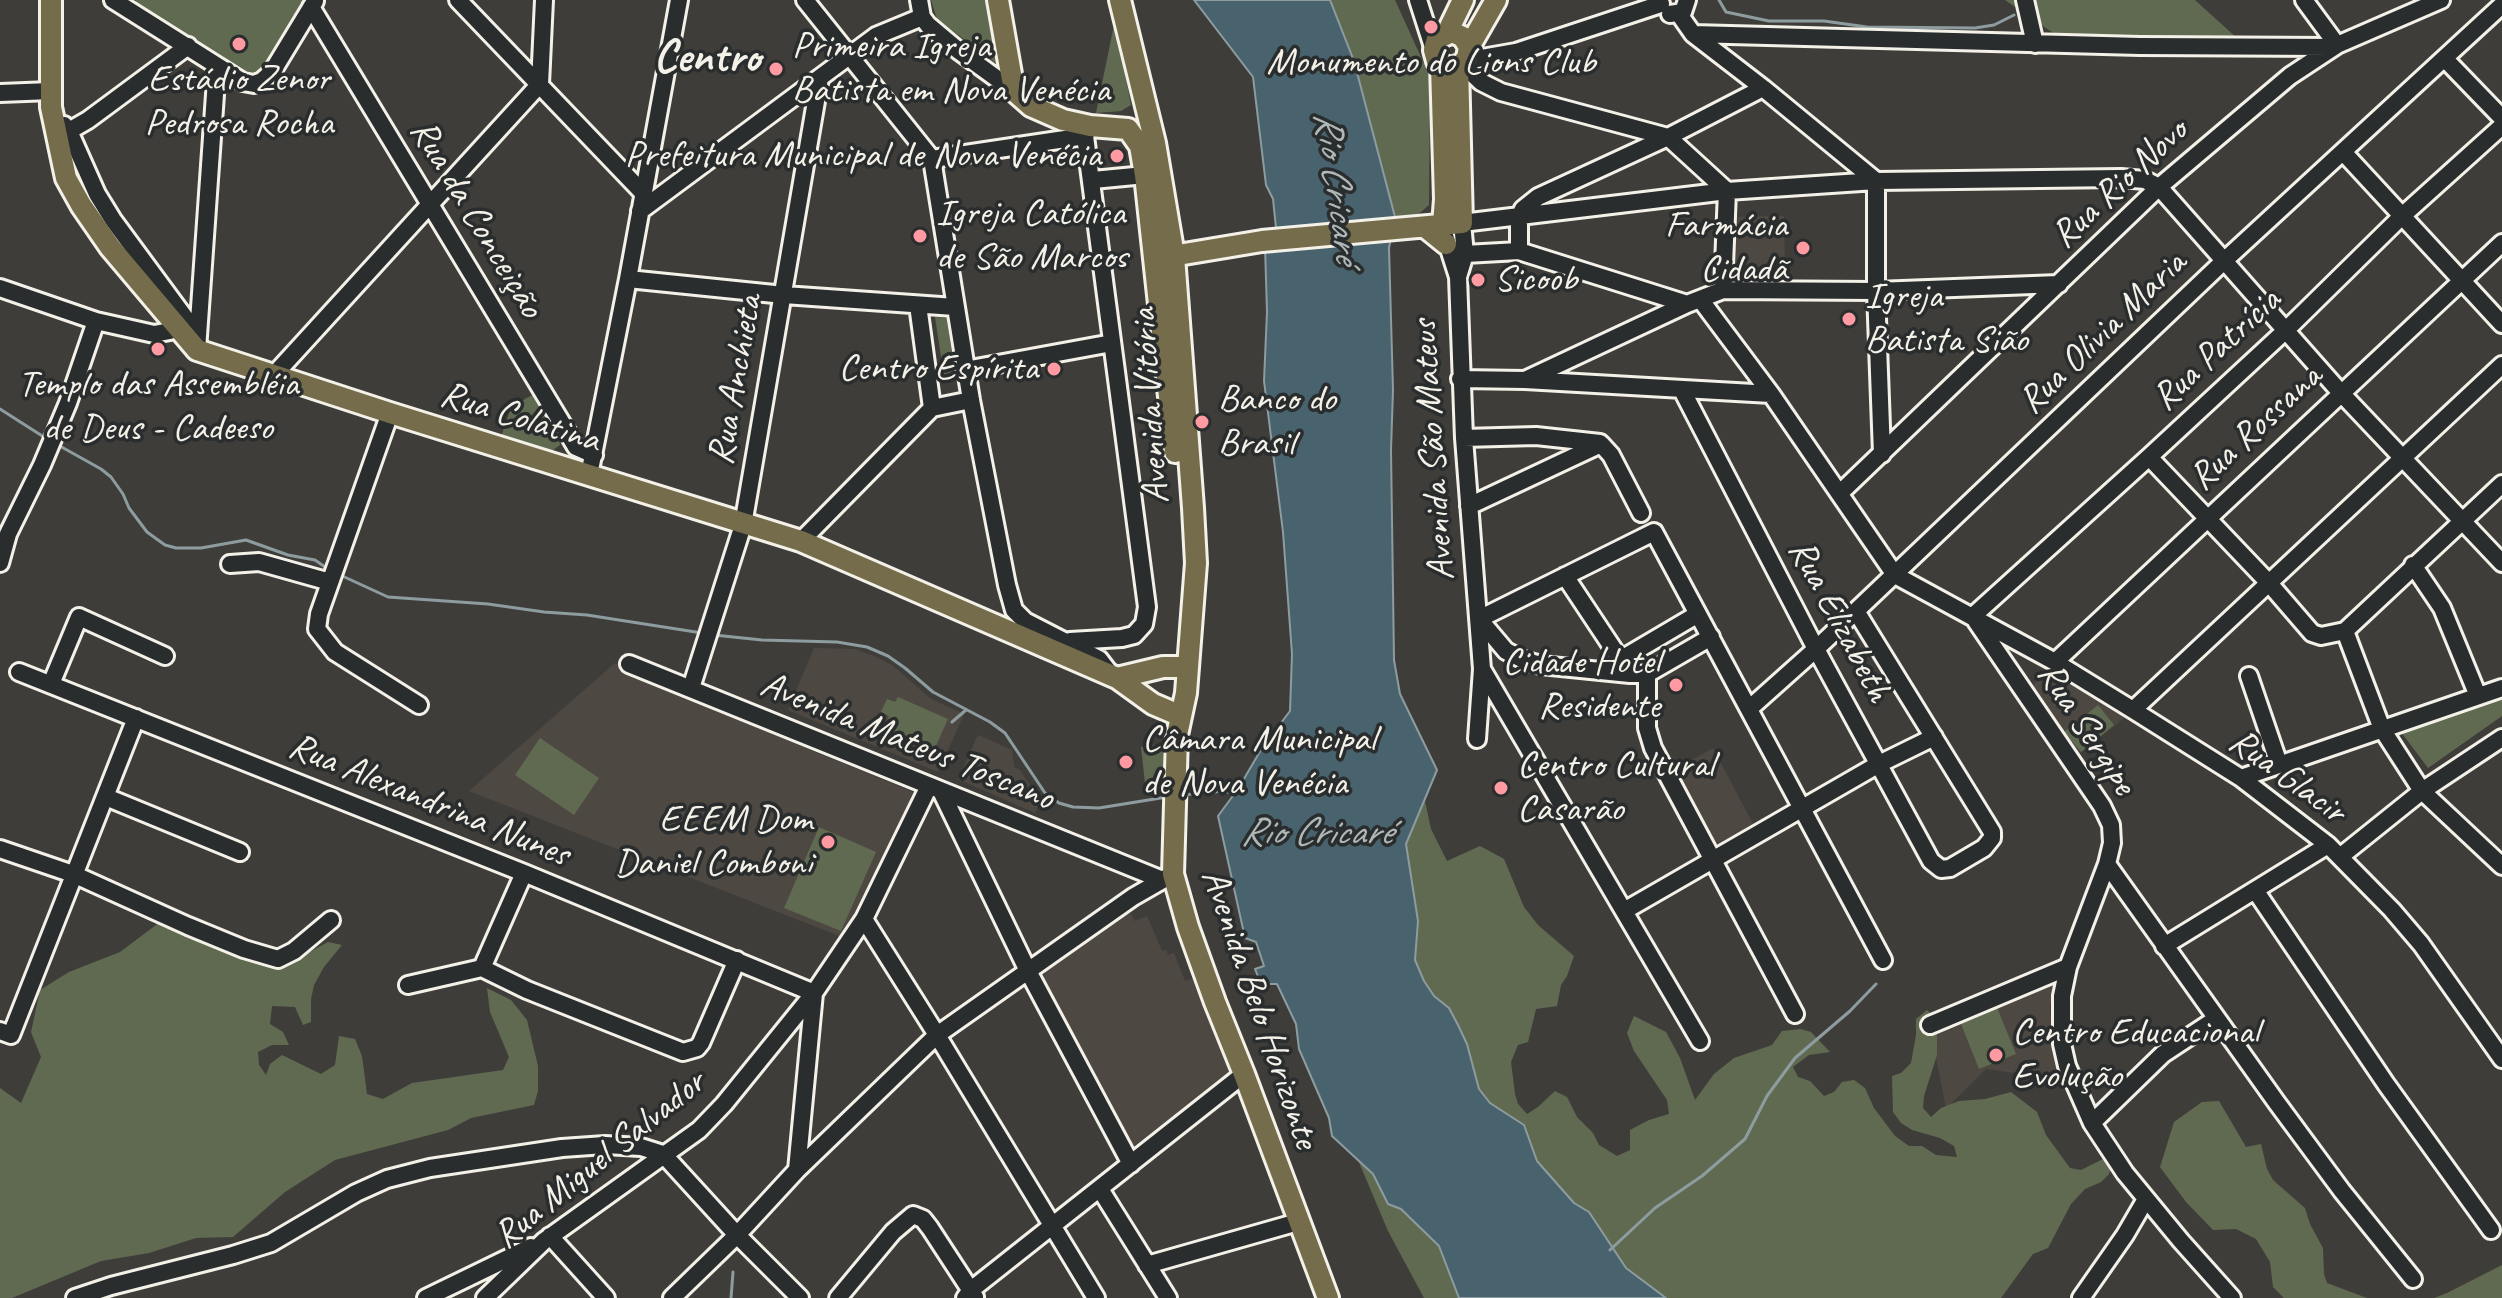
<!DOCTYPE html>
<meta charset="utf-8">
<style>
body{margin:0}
canvas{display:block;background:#3f3d3a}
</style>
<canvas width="2502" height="1298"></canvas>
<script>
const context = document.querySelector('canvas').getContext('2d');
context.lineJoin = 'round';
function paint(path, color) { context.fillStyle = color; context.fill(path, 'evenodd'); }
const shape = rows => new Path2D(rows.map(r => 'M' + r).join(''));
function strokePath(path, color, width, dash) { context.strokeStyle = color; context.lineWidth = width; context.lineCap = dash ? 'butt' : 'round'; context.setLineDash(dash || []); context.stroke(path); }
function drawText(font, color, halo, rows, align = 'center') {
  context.font = font + ' Caveat,sans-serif'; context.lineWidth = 7; context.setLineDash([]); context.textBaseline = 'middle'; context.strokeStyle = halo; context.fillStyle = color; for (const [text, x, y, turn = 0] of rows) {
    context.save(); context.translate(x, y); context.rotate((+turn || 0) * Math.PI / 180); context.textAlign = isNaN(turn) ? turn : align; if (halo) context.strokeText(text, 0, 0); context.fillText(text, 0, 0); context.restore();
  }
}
const built = shape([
 [1784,216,1785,281,1731,283,1733,217],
 [814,648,854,649,874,656,892,665,931,699,964,714,938,772,788,710],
 [615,663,810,750,913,792,872,891,842,937,469,791],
 [2048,666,2127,716,2075,757,2029,691],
 [978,735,1012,750,1014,767,1020,770,1040,802,1035,813,958,779],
 [1713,748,1753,824,1713,846,1673,771],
 [1126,912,1132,915,1134,921,1147,916,1162,951,1166,950,1168,955,1174,953,1185,981,1197,978,1231,1069,1230,1074,1135,1145,1126,1142,1043,978,1046,971],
 [2057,979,2050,1006,2052,1042,2063,1080,1986,1069,1946,1109,1931,1031]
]);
const green = shape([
 [136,0,308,0,260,76,255,79,134,5],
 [931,0,986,0,993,33,998,37,1001,67,937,19],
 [1330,0,1395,0,1430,77,1429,205,1414,218,1395,217,1354,61],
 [2005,0,2195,0,2239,40,2084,54],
 [1115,20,1131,105,1121,111,1096,113],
 [935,317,947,318,955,375,944,377],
 [534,394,558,430,560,445,549,453,543,453,501,437,511,407],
 [2502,696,2502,716,2428,768,2398,728],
 [898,697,948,719,934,750,884,728,889,716,881,712,887,699,895,702],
 [2098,705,2114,725,2081,752,2064,732],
 [540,738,599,778,574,815,515,775],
 [1162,744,1166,780,1145,783,1141,747],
 [1425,801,1431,829,1447,861,1480,846,1504,859,1524,907,1538,925,1574,956,1567,976,1561,985,1557,1006,1536,1009,1528,1042,1518,1045,1511,1062,1515,1094,1518,1104,1527,1114,1538,1107,1555,1091,1567,1097,1577,1117,1593,1133,1599,1145,1617,1156,1630,1150,1630,1130,1649,1120,1669,1114,1667,1100,1634,1051,1627,1033,1634,1016,1666,1032,1680,1058,1695,1100,1714,1074,1734,1058,1772,1045,1782,1031,1801,1029,1811,1032,1830,1052,1809,1055,1793,1067,1798,1077,1810,1081,1824,1096,1834,1092,1842,1082,1854,1080,1865,1088,1874,1108,1895,1136,1909,1146,1922,1146,1936,1155,1957,1157,1954,1146,1940,1138,1912,1130,1901,1123,1893,1112,1892,1076,1901,1073,1911,1063,1916,1035,1916,1019,1927,1010,1937,1019,1937,1055,1924,1096,1923,1108,1931,1117,1941,1108,1959,1101,1985,1099,2011,1092,2037,1112,2046,1135,2070,1168,2081,1170,2103,1159,2111,1167,2109,1174,2101,1182,2085,1189,2071,1204,2048,1248,2033,1254,2001,1298,1666,1298,1626,1268,1589,1212,1574,1203,1537,1161,1524,1125,1490,1103,1479,1089,1467,1044,1449,1008,1434,996,1423,981,1415,960,1418,921,1406,844],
 [819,827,876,852,841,931,784,908],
 [164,919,279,969,328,942,342,945,324,967,314,985,311,999,311,1022,303,1025,295,1007,272,1006,270,1024,283,1032,289,1045,272,1045,258,1052,259,1065,266,1075,270,1064,282,1055,321,1074,335,1065,339,1036,355,1039,362,1056,367,1094,383,1099,412,1083,503,1070,509,1057,490,1012,487,988,511,1000,527,1020,538,1066,538,1091,534,1105,471,1118,448,1130,335,1160,285,1192,233,1237,196,1238,149,1253,101,1261,12,1298,0,1298,0,1088,21,1103,41,1057,31,1032,40,990,69,972,120,952],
 [1996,1005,2016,1054,1979,1069,1959,1019],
 [2219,1101,2246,1147,2261,1144,2267,1169,2273,1180,2305,1208,2310,1224,2323,1248,2324,1274,2327,1283,2367,1298,2284,1298,2273,1287,2270,1262,2256,1239,2236,1229,2213,1230,2186,1202,2160,1167,2174,1122,2202,1102],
 [1358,1160,1373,1174,1388,1204,1401,1209,1439,1246,1459,1298,1424,1298,1388,1231],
 [2502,1265,2502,1298,2434,1298,2447,1293]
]);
const water = shape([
 [1194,0,1330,0,1354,61,1395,217,1389,248,1393,390,1391,450,1394,660,1400,694,1437,770,1406,844,1418,921,1415,960,1424,981,1434,996,1449,1008,1458,1025,1467,1044,1479,1089,1490,1103,1524,1125,1537,1161,1574,1203,1589,1212,1626,1268,1666,1298,1459,1298,1439,1246,1401,1209,1388,1204,1373,1174,1332,1136,1329,1118,1299,1049,1296,1024,1277,984,1261,984,1255,969,1264,966,1256,942,1245,938,1218,816,1238,789,1262,748,1290,711,1292,654,1283,532,1264,381,1267,312,1265,246,1276,228,1273,199,1266,185,1253,77,1194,0]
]);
const stream = shape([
 [1719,0,1726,12,1769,21,1824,21,1867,27,1975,28,1994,25,2014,15],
 [0,409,47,439],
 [58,445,101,469,111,477,123,494,129,508,147,532,165,545,176,548,201,548,246,540,288,555,315,560,328,569],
 [338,574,388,597,488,604,544,612,587,615,702,633],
 [714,635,762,640,837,642,867,647,888,656,905,668,933,692,990,722,1005,733,1045,793,1059,803,1073,807,1099,808,1167,797],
 [952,722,966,710],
 [1182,795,1224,791,1234,794],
 [1610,1250,1655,1208,1702,1176,1745,1139,1767,1096,1795,1058,1850,1011,1876,984],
 [731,1298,733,1272]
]);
const minor = shape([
 [113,0,243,82,254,84,262,81,272,72,315,1],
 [458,0,643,193],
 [805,0,932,159,971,400,1007,585,1014,610,1025,621,1099,659,1112,676],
 [919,0,922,17,928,25,959,51,1014,91],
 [1418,0,1434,50],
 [2025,0,2035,44],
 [2304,0,2337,45],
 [311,7,569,435,576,447,594,455],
 [1670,14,1683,12,1687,0],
 [1679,14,1693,34,1763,88,1876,181,1876,291,1882,454],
 [1693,34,2140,46,2331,47],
 [2445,59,2502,118],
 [1465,61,1516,52,1661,4],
 [1462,64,1481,82,1501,92,1668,137,1727,191],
 [0,93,51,91],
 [64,125,69,131,88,120,188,46],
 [69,131,97,194,113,220,197,334],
 [2344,153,2502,324],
 [932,159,1085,136],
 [1093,180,1145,175],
 [640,211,876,36,922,17],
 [1519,217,1523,209,1538,197,1668,137,1763,88],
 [1519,217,1519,251],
 [1444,233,1458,277,1464,438,1482,669,1700,1041],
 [1465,254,1519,251,1687,304],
 [1458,277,1465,254,1462,223,1727,191,1876,181,2121,178,2145,180,2159,187,2341,393,2502,563],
 [628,279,784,295,955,307],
 [0,288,96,321,154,334,170,331,177,326],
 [1723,290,1727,191],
 [1700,299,1771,394,1895,575,2055,662,2133,710,2241,778,2328,845,2392,910,2421,944,2502,1059],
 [918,305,932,408],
 [197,350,217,66],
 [965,370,1112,343],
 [274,375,540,84,544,0],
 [1460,379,1525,380,1771,394],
 [1525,380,1687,304,1723,290,1876,291,2059,284],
 [1682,390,1816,649,1931,861,1941,869,1950,868,1984,848,1992,838,1992,832,1856,611],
 [390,413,319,614,317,629,335,652,419,705],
 [1464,438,1536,436,1600,443],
 [1601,444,1611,455,1641,513],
 [2149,457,2268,582,2312,633,2321,636,2345,631,2502,484],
 [591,465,628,279,679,0],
 [1840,493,2159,187,2290,76,2337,45,2441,0],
 [1469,506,1601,444],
 [801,541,932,408,971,400],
 [0,563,8,534,42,465,68,403,96,321],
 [230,564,259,562,330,582],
 [2413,565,2442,608,2478,696],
 [1565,576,1630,674],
 [1973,616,2149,457,2285,331,2402,216,2502,126],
 [1479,619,1654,532,1883,960],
 [1479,619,1506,651,1526,661,1541,665,1630,674,1647,674,1711,637],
 [1976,621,2102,806,2111,825,2112,843,2107,864,2068,967,2062,996,2062,1044,2067,1066,2092,1123,2125,1173,2181,1241,2232,1298],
 [2345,631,2382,729,2422,791,2502,866],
 [1070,641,1122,638,1134,635,1144,624,1147,607,1085,136,1090,126],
 [1620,660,1698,614],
 [2055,662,2502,243],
 [629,664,1160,879],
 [19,672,524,873,814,993,797,1170],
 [1647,674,1647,728,1653,748,1795,1014],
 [2249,676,2279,764],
 [51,684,79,617,165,656],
 [691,688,743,525,820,78],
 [1750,708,1816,649,2225,260,2502,5],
 [2133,710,2502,365],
 [1477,739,1482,669],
 [2241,778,2502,688],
 [941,791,1028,971,1131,1164],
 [106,797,240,852],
 [0,849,73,874,188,926,244,949,278,959,294,951,331,920],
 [2341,856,2422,791,2502,738],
 [2107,864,2277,1103,2342,1191,2413,1279],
 [2255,890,2386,1084,2491,1230],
 [1624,911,1879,764,1934,737],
 [864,919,937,1035,1096,1298],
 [2164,946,2328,845],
 [482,968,527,990,683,1052,697,1048,701,1043,737,960],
 [408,985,482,968,524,873],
 [1930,1025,2068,967],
 [0,1031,11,1035,136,718],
 [2092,1123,2163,1054,2216,1019],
 [1100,1189,1168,1298],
 [550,1236,606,1298],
 [1147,1265,1298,1222],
 [75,1298,111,1286,233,1255,271,1243,356,1193,387,1179,430,1168,562,1148,605,1145,641,1147,663,1154,737,1235,800,1298],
 [426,1298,531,1247],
 [485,1298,544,1241,699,1130,724,1104,814,993,864,919,929,786],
 [672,1298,737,1235,797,1170,937,1035,1133,897,1173,874],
 [838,1298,893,1232,913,1215,923,1219,930,1228,975,1297],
 [965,1298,971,1290,1244,1074],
 [2081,1298,2125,1235,2146,1199]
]);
const major = shape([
 [51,0,51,107,66,178,81,205,110,247,197,350,390,413,801,541,1117,678,1153,704,1181,716],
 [998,0,1014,91,1031,106,1063,120,1090,126,1128,129],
 [1120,0,1155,143,1174,256,1193,508,1196,563,1186,693,1177,735,1173,874,1188,927,1215,1002,1244,1074,1328,1298],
 [1447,33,1463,0],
 [1469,47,1463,37,1452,32,1437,39,1434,50,1437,61,1441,65,1452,68,1462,64,1467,58,1469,47,1496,0],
 [1441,65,1445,199,1443,225],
 [1128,129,1140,146,1145,175,1175,452],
 [1425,227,1446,244],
 [1160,258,1262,241,1462,223,1458,66],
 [1117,678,1163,667,1188,667]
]);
const markers = [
 [1431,27,8,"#ff9aa2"],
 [239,44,8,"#ff9aa2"],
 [776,69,8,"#ff9aa2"],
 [1117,156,8,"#ff9aa2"],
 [920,236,8,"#ff9aa2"],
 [1803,248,8,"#ff9aa2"],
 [1478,280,8,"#ff9aa2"],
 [1849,319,8,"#ff9aa2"],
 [158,349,8,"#ff9aa2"],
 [1054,369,8,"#ff9aa2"],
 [1202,422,8,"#ff9aa2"],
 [1676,685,8,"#ff9aa2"],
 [1126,762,8,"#ff9aa2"],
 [1501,788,8,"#ff9aa2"],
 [828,842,8,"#ff9aa2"],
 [1996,1055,8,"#ff9aa2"]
];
const poiNames = [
 ["Primeira Igreja",792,47],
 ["Batista em Nova Venécia",792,91],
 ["Monumento do Lions Club",1431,63,"center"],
 ["Estádio Zenor",239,80,"center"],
 ["Pedrosa Rocha",239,124,"center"],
 ["Prefeitura Municipal de Nova Venécia",1101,156,"right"],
 ["Igreja Católica",936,214],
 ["de São Marcos",936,258],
 ["Farmácia",1787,226,"right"],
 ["Cidadã",1787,270,"right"],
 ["Sicoob",1494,280],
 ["Igreja",1865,297],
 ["Batista Sião",1865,341],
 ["Centro Espírita",1038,369,"right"],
 ["Templo das Assembléia",158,385,"center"],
 ["de Deus - Cadeeso",158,429,"center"],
 ["Banco do",1218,400],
 ["Brasil",1218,444],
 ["Cidade Hotel",1660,663,"right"],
 ["Residente",1660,707,"right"],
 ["Câmara Municipal",1142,740],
 ["de Nova Venécia",1142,784],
 ["Centro Cultural",1517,766],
 ["Casarão",1517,810],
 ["EEEM Dom",812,820,"right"],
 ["Daniel Comboni",812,864,"right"],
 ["Centro Educacional",2012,1033],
 ["Evolução",2012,1077]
];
const streetNames = [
 ["Rua Rio Novo",2120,184,-43],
 ["Rua da Conceição",476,219,59],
 ["Rua Olivia Maria",2103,333,-44],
 ["Rua Patrícia",2217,350,-43],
 ["Rua Anchieta",736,380,-80],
 ["Avenida Vitória",1151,406,-94],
 ["Rua Colatina",520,418,17],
 ["Rua Rossana",2256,428,-43],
 ["Avenida São Mateus",1434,450,-94],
 ["Rua Elizabeth",1839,621,62],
 ["Rua Sergipe",2086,729,57],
 ["Avenida Mateus Toscano",907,742,22],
 ["Rua Glacir",2287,777,36],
 ["Rua Alexandrina Nunes",429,801,22],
 ["Avenida Belo Horizonte",1259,1009,71],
 ["Rua Miguel Salvador",600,1160,-39]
];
const waterNames = [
 ["Rio Cricaré",1336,187,82],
 ["Rio Cricaré",1316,834]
];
const districtNames = [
 ["Centro",707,59]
];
paint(built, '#4e4843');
paint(green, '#606a51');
paint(water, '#49636e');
strokePath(water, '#8d9c9f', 2);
strokePath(stream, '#8d9c9f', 3);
strokePath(minor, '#f4f1e8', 22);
strokePath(major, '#f4f1e8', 26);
strokePath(minor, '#2a2d2e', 16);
strokePath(major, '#746c4b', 20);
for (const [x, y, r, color] of markers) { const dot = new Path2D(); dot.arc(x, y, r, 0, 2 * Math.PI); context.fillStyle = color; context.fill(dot); strokePath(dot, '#2a2d2e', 3); }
drawText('38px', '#f4f1e8', '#2a2d2e', poiNames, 'left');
drawText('38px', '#f4f1e8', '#2a2d2e', streetNames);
drawText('italic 40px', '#b0b8b7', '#2a2d2e', waterNames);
drawText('bold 46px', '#f4f1e8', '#2a2d2e', districtNames);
</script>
